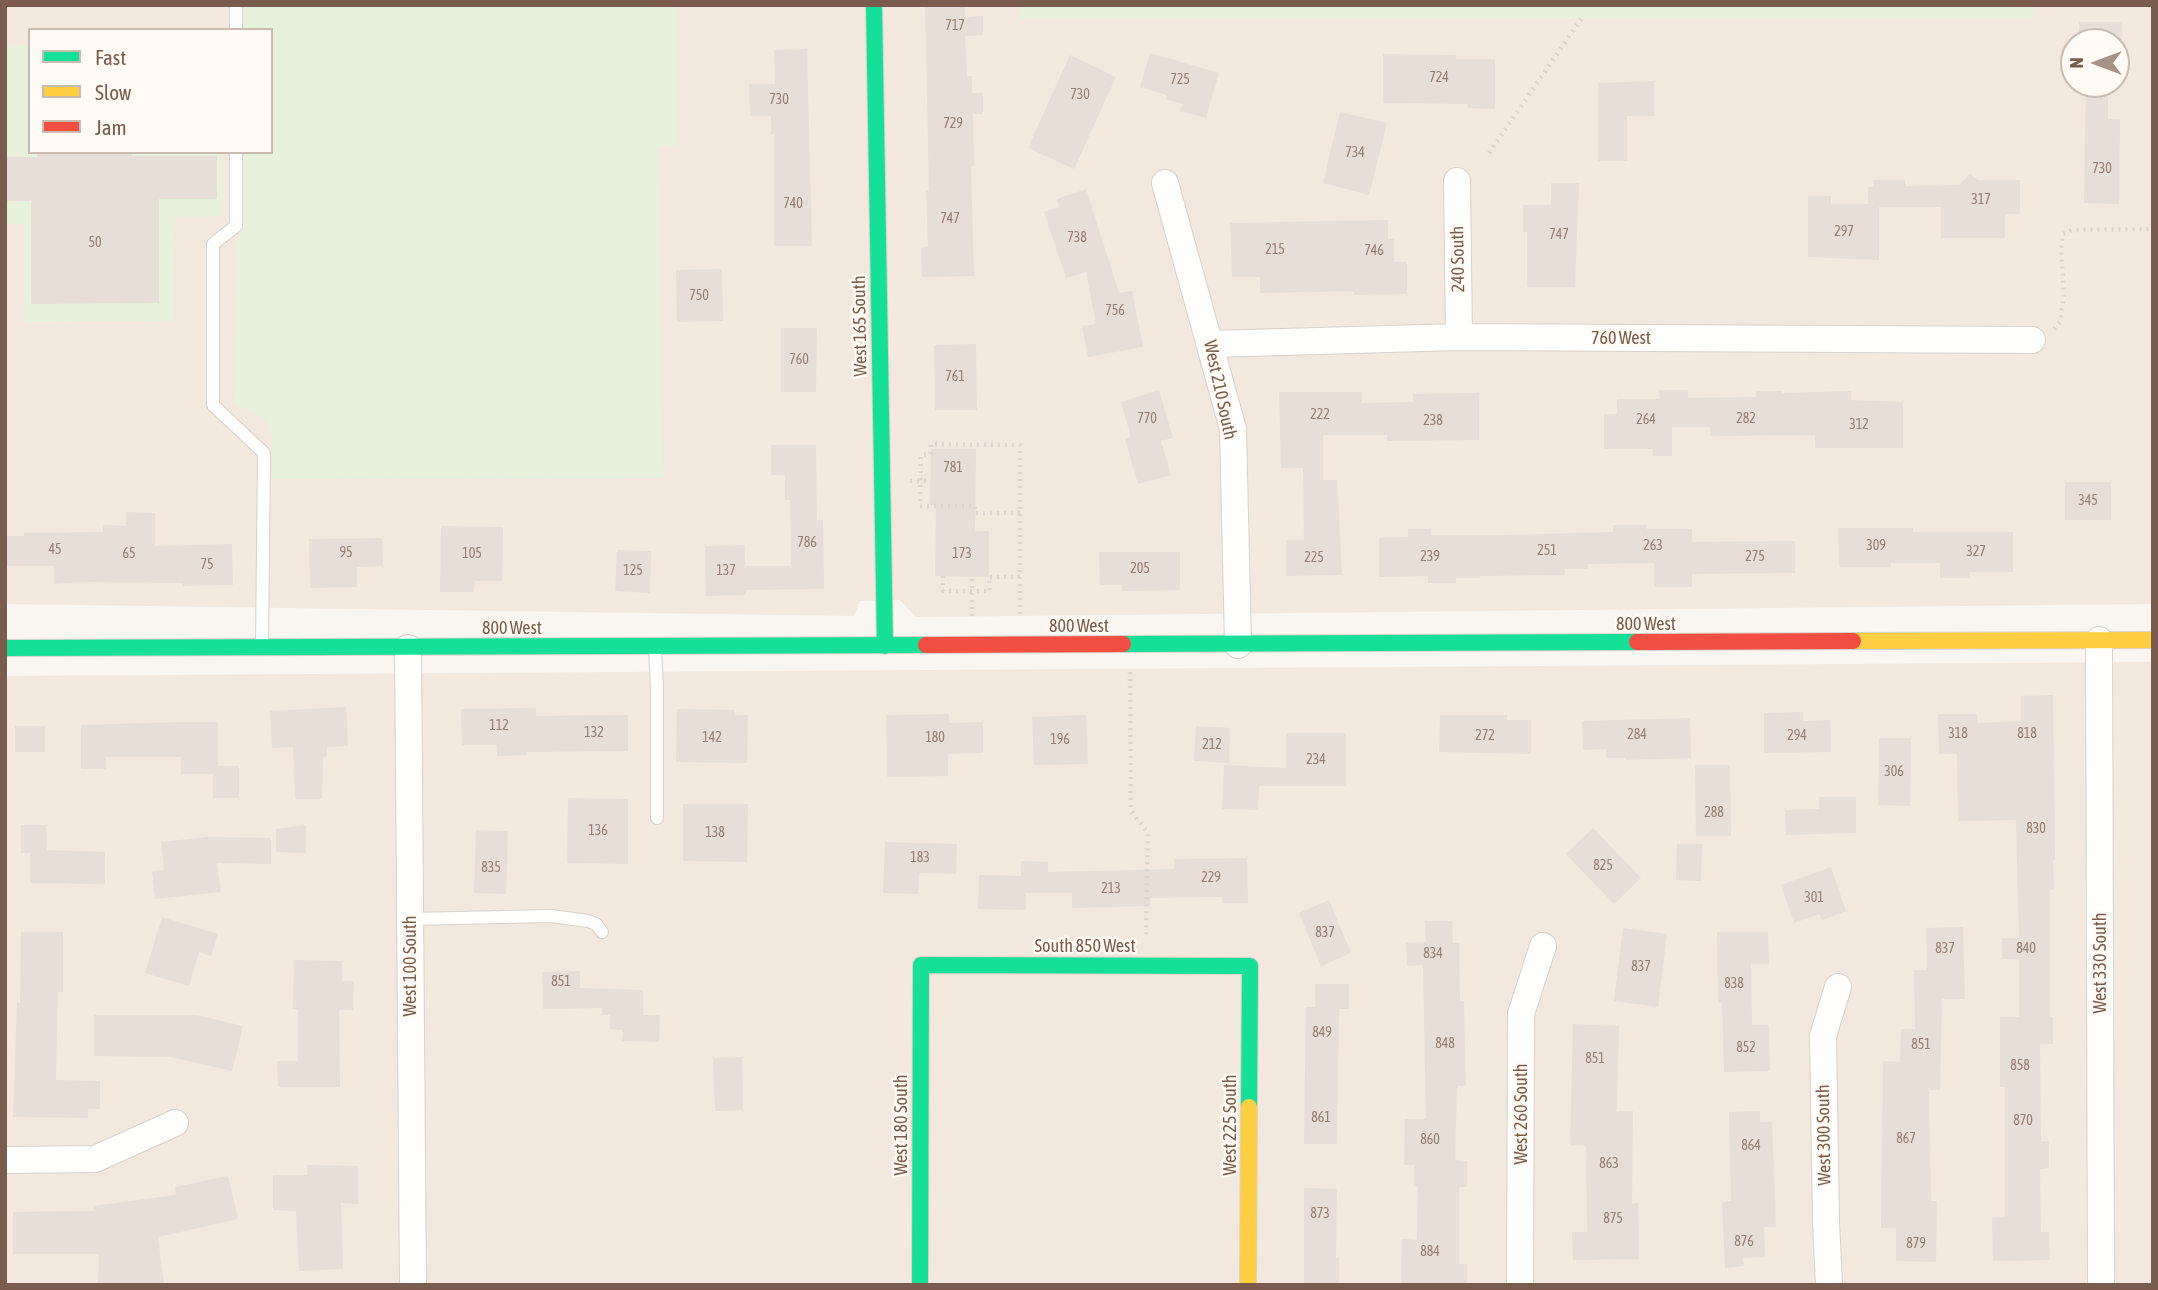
<!DOCTYPE html>
<style>
body{margin:0}
#map{position:relative;width:2158px;height:1290px;overflow:hidden;background:#f9f5f0;font-family:"Asap Condensed",sans-serif}
canvas{display:block}
.frame{position:absolute;inset:0;border:7px solid #7a5c4d;pointer-events:none}
.legend{position:absolute;left:28px;top:28px;width:245px;height:126px;box-sizing:border-box;background:#fffaf3;border:2px solid #cabbb1;margin:0;padding:9px 12px;list-style:none;font-size:21px;color:#7a5c4d}
.legend li{display:flex;align-items:center;gap:14px;height:35px}
.legend b{width:35px;border:2px solid #cabbb1}
.north{position:absolute;left:2060px;top:28px;width:70px;height:70px;box-sizing:border-box;background:#fffaf3;border:2px solid #cabbb1;border-radius:50%;rotate:270deg;font-size:19px;font-weight:700;line-height:28px;text-align:center;color:#7a5c4d}
.north::after{content:'';display:block;margin:auto;width:24px;height:32px;background:#a69286;clip-path:polygon(50% 0,100% 100%,50% 72%,0 100%)}
</style>
<div id="map">
<canvas width="2158" height="1290"></canvas>
<div class="frame"></div>
<ul class="legend">
<li><b style="height:9px;background:#16e098"></b>Fast</li>
<li><b style="height:9px;background:#ffcf43"></b>Slow</li>
<li><b style="height:9px;background:#f24e42"></b>Jam</li>
</ul>
<div class="north">N</div>
</div>
<script>
const context = document.querySelector('canvas').getContext('2d');
context.lineJoin = 'round';
function paint(path, color) { context.fillStyle = color; context.fill(path, 'evenodd'); }
const shape = rows => new Path2D(rows.map(r => 'M' + r).join(''));
function strokePath(path, color, width, dash) { context.strokeStyle = color; context.lineWidth = width; context.lineCap = dash ? 'butt' : 'round'; context.setLineDash(dash || []); context.stroke(path); }
function drawText(font, color, halo, rows, align = 'center') {
  context.font = font + ' "Asap Condensed",sans-serif'; context.lineWidth = 5; context.setLineDash([]); context.textBaseline = 'middle'; context.strokeStyle = halo; context.fillStyle = color; for (const [text, x, y, turn = 0] of rows) {
    context.save(); context.translate(x, y); context.rotate((+turn || 0) * Math.PI / 180); context.textAlign = isNaN(turn) ? turn : align; if (halo) context.strokeText(text, 0, 0); context.fillText(text, 0, 0); context.restore();
  }
}
const residential = shape([
 [5,5,1020,5,1020,19,2032,19,2033,5,2153,5,2153,604,916,617,900,600,860,601,854,616,5,604],
 [30,30,271,30,271,152,30,152],
 [2074,42,2116,42,2116,84,2074,84],
 [2153,662,2153,1285,5,1285,5,676]
]);
const green = shape([
 [243,5,677,5,677,145,657,147,663,478,271,479,273,438,266,419,234,404,240,152,271,152,271,30,242,30],
 [1020,5,2033,5,2033,19,1020,19],
 [5,45,30,45,30,152,222,152,223,216,175,217,174,321,25,322,24,224,5,224]
]);
const building = shape([
 [925,5,965,5,965,17,983,16,983,35,965,36,967,76,972,76,972,93,983,93,983,114,973,114,974,166,971,166,974,276,922,277,921,248,928,247,926,191,929,191],
 [2079,22,2122,22,2122,42,2079,42],
 [807,49,812,246,774,246,774,134,771,134,771,116,750,116,749,84,775,84,774,50],
 [1150,53,1219,73,1206,118,1180,111,1183,104,1166,99,1167,95,1140,87],
 [1383,54,1456,55,1456,59,1495,59,1495,109,1468,108,1467,104,1383,103],
 [1070,55,1116,77,1074,169,1028,148],
 [1654,81,1654,116,1627,116,1627,161,1598,161,1598,83],
 [2086,84,2108,84,2108,119,2120,119,2119,204,2084,203],
 [1340,112,1387,123,1369,195,1323,183],
 [37,152,132,152,132,156,217,156,217,199,159,199,159,303,31,304,31,201,5,201,5,157,37,157],
 [1970,174,1978,180,2020,180,2020,214,2005,214,2005,238,1941,238,1941,207,1879,207,1879,260,1808,257,1808,196,1831,196,1831,204,1868,204,1868,187,1874,187,1874,180,1905,180,1905,186,1959,185],
 [1551,183,1579,183,1575,287,1527,287,1527,232,1523,232,1523,205,1551,205],
 [1086,189,1119,293,1132,291,1143,347,1088,357,1082,326,1096,324,1086,272,1066,278,1044,212,1059,207,1057,199],
 [1388,220,1388,239,1394,239,1394,262,1407,262,1407,294,1354,295,1354,291,1260,293,1260,277,1232,277,1230,223],
 [722,269,723,321,677,322,676,270],
 [781,328,817,328,816,392,781,392],
 [976,344,977,410,935,410,934,345],
 [1159,390,1173,438,1161,441,1171,475,1138,484,1125,439,1131,437,1121,402],
 [1659,390,1688,390,1688,398,1756,397,1756,391,1782,391,1782,393,1851,391,1851,400,1903,402,1903,448,1815,448,1815,435,1710,436,1710,427,1672,427,1672,456,1653,456,1653,449,1604,449,1604,414,1617,414,1617,399,1660,399],
 [1279,392,1362,392,1362,403,1413,402,1413,394,1479,393,1479,440,1387,441,1387,435,1323,435,1323,480,1337,480,1342,575,1286,576,1286,540,1304,540,1303,468,1281,468],
 [771,445,816,445,817,520,823,520,824,589,746,590,746,595,706,596,705,546,745,545,745,566,791,566,790,500,785,500,785,475,771,475],
 [931,449,976,449,975,531,989,531,989,577,935,576,936,505,930,505],
 [2065,482,2111,482,2111,520,2065,520],
 [126,512,155,513,155,546,232,544,233,585,183,586,183,583,87,582,54,584,54,566,5,566,5,536,24,536,24,533,103,532,103,525,126,526],
 [1613,525,1647,525,1647,529,1692,529,1692,542,1795,541,1795,573,1692,574,1692,587,1654,587,1654,563,1588,564,1588,569,1564,569,1565,575,1480,576,1480,578,1456,578,1456,583,1428,583,1428,576,1379,577,1379,538,1408,537,1408,529,1431,529,1431,535,1506,535,1613,532],
 [441,526,503,527,502,581,475,581,474,592,440,592],
 [1838,528,1913,528,1913,532,2013,532,2013,572,1970,572,1970,578,1940,578,1940,563,1891,563,1891,567,1839,567],
 [382,538,383,566,357,567,357,587,310,588,309,539],
 [617,550,651,551,650,593,615,591],
 [1099,552,1180,552,1180,590,1122,591,1122,585,1100,585],
 [2053,695,2055,860,2053,860,2054,890,2050,890,2050,1017,2053,1017,2053,1044,2040,1044,2041,1142,2049,1141,2049,1168,2040,1169,2041,1232,2049,1232,2050,1260,1993,1261,1992,1218,2005,1217,2005,1087,2000,1087,2000,1017,2019,1017,2019,959,2002,959,2002,938,2019,938,2016,820,1958,821,1957,754,1939,754,1938,714,1977,714,1977,723,2021,721,2021,696],
 [346,707,348,746,327,747,327,756,323,757,322,799,295,799,293,747,272,748,270,711],
 [536,708,536,716,628,715,628,751,527,752,527,755,497,756,497,745,462,745,461,709],
 [677,709,735,710,735,715,748,715,747,763,676,762],
 [1803,712,1803,721,1830,720,1831,752,1764,753,1764,713],
 [949,714,949,723,983,722,983,753,948,754,948,776,887,777,886,715],
 [1086,715,1088,764,1034,765,1032,717],
 [1440,715,1507,715,1507,720,1531,720,1531,754,1439,752],
 [1690,718,1691,758,1626,760,1626,758,1606,758,1606,749,1583,750,1582,721],
 [181,722,218,722,218,766,239,766,239,798,213,798,213,774,181,774,181,757,106,757,106,769,81,769,81,725],
 [15,726,45,726,45,752,15,752],
 [1196,726,1230,728,1229,763,1194,761],
 [1286,733,1346,733,1346,786,1259,786,1258,810,1222,809,1224,765,1286,768],
 [1879,738,1911,738,1910,806,1878,805],
 [1695,765,1730,765,1731,836,1696,836],
 [1819,797,1856,797,1856,833,1786,835,1785,810,1819,809],
 [568,798,628,799,628,864,567,863],
 [683,804,748,804,747,862,683,861],
 [21,825,46,825,47,850,105,852,105,884,30,883,30,853,21,853],
 [306,825,306,853,276,852,276,829],
 [1593,828,1641,878,1614,904,1566,854],
 [476,830,508,831,506,894,474,893],
 [207,837,271,838,271,864,217,863,221,892,155,899,152,871,164,870,161,842],
 [885,842,957,844,956,874,919,873,918,894,883,893],
 [1677,844,1702,844,1701,881,1676,880],
 [1247,858,1248,903,1222,903,1222,897,1150,898,1150,906,1072,908,1072,893,1026,893,1026,910,978,909,979,875,1021,876,1021,861,1048,862,1048,872,1174,869,1174,859],
 [1831,867,1846,911,1822,920,1819,914,1794,923,1781,885],
 [1329,900,1351,953,1321,966,1299,913],
 [162,917,218,934,211,956,199,952,189,986,145,973],
 [1425,921,1452,921,1453,943,1459,943,1460,1001,1464,1001,1466,1086,1457,1086,1455,1160,1467,1161,1467,1187,1459,1187,1459,1264,1467,1264,1467,1285,1401,1285,1402,1239,1417,1240,1418,1186,1414,1186,1414,1165,1404,1165,1405,1119,1426,1119,1423,965,1407,966,1406,943,1426,942],
 [1963,927,1965,999,1942,999,1940,1090,1929,1090,1931,1201,1937,1201,1936,1262,1896,1261,1896,1228,1881,1228,1883,1061,1900,1062,1901,1029,1915,1029,1914,970,1927,970,1926,928],
 [1623,928,1667,934,1658,1007,1614,1001],
 [21,932,63,932,63,992,58,992,56,1080,100,1081,100,1109,88,1109,88,1118,13,1117,17,1003,20,1003],
 [1717,932,1768,932,1769,964,1751,964,1752,1025,1769,1025,1770,1071,1724,1072,1722,1003,1718,1003],
 [294,960,342,961,342,981,354,981,353,1010,339,1010,340,1087,278,1087,277,1061,298,1061,298,1009,293,1009],
 [580,971,580,988,643,990,643,1015,660,1015,659,1042,622,1041,623,1030,610,1029,610,1015,602,1015,602,1008,543,1009,542,972],
 [1315,984,1349,984,1349,1009,1339,1009,1337,1144,1304,1144,1306,1007,1315,1007],
 [94,1015,197,1015,243,1026,232,1071,171,1057,94,1056],
 [1573,1024,1619,1026,1617,1111,1633,1111,1632,1204,1638,1203,1639,1259,1573,1260,1572,1232,1587,1232,1586,1146,1570,1145],
 [742,1057,743,1110,715,1111,713,1058],
 [1760,1111,1760,1122,1772,1122,1776,1227,1764,1227,1765,1257,1743,1258,1744,1266,1725,1268,1722,1202,1731,1201,1729,1112],
 [307,1165,358,1166,358,1204,341,1203,343,1269,299,1271,296,1211,273,1210,273,1175,307,1175],
 [228,1176,238,1219,158,1237,164,1285,98,1285,99,1254,13,1254,13,1212,94,1211,93,1206,176,1195,175,1187],
 [1304,1188,1337,1189,1336,1258,1339,1258,1339,1285,1304,1285]
]);
const path = shape([
 [1489,153,1581,19],
 [2054,329,2060,322,2064,295,2061,248,2063,234,2073,230,2153,229],
 [910,481,930,481],
 [1020,513,975,513,975,506,920,506,921,455,931,454,931,444,1020,445,1020,616],
 [943,576,943,591,990,591,989,577,1020,577],
 [972,616,972,577],
 [1130,672,1131,811,1148,833,1146,937]
]);
const lane = shape([
 [236,5,236,30],
 [236,152,236,226,213,244,213,405,264,453,262,644],
 [655,648,657,688,657,818],
 [410,919,551,916,588,921,596,924,602,932]
]);
const street = shape([
 [1457,181,1459,337],
 [1165,183,1233,429,1238,645],
 [1211,344,1459,337,2032,340],
 [2099,640,2101,1285],
 [408,648,413,1285],
 [5,1160,95,1159,175,1123],
 [1520,1285,1521,1014,1543,946],
 [1829,1285,1826,1222,1823,1036,1838,987]
]);
const fast = shape([
 [874,5,885,646],
 [1123,644,1637,642],
 [5,648,926,645],
 [920,1285,921,965,1250,966,1249,1107]
]);
const slow = shape([
 [1853,641,2153,640],
 [1248,1285,1249,1107]
]);
const jam = shape([
 [1637,642,1853,641],
 [926,645,1123,644]
]);
const numberNames = [
 ["717",955,26],
 ["724",1439,78],
 ["725",1180,80],
 ["730",1080,95],
 ["730",779,100],
 ["729",953,124],
 ["734",1355,153],
 ["730",2102,169],
 ["317",1981,200],
 ["740",793,204],
 ["747",950,219],
 ["297",1844,232],
 ["747",1559,235],
 ["738",1077,238],
 ["50",95,243],
 ["215",1275,250],
 ["746",1374,251],
 ["750",699,296],
 ["756",1115,311],
 ["760",799,360],
 ["761",955,377],
 ["222",1320,415],
 ["770",1147,419],
 ["282",1746,419],
 ["264",1646,420],
 ["238",1433,421],
 ["312",1859,425],
 ["781",953,468],
 ["345",2088,501],
 ["786",807,543],
 ["263",1653,546],
 ["309",1876,546],
 ["45",55,550],
 ["251",1547,551],
 ["327",1976,552],
 ["95",346,553],
 ["65",129,554],
 ["105",472,554],
 ["173",962,554],
 ["239",1430,557],
 ["275",1755,557],
 ["225",1314,558],
 ["75",207,565],
 ["205",1140,569],
 ["125",633,571],
 ["137",726,571],
 ["112",499,726],
 ["132",594,733],
 ["318",1958,734],
 ["818",2027,734],
 ["284",1637,735],
 ["272",1485,736],
 ["294",1797,736],
 ["142",712,738],
 ["180",935,738],
 ["196",1060,740],
 ["212",1212,745],
 ["234",1316,760],
 ["306",1894,772],
 ["288",1714,813],
 ["830",2036,829],
 ["136",598,831],
 ["138",715,833],
 ["183",920,858],
 ["825",1603,866],
 ["835",491,868],
 ["229",1211,878],
 ["213",1111,889],
 ["301",1814,898],
 ["837",1325,933],
 ["837",1945,949],
 ["840",2026,949],
 ["834",1433,954],
 ["837",1641,967],
 ["851",561,982],
 ["838",1734,984],
 ["849",1322,1033],
 ["848",1445,1044],
 ["851",1921,1045],
 ["852",1746,1048],
 ["851",1595,1059],
 ["858",2020,1066],
 ["861",1321,1118],
 ["870",2023,1121],
 ["867",1906,1139],
 ["860",1430,1140],
 ["864",1751,1146],
 ["863",1609,1164],
 ["873",1320,1214],
 ["875",1613,1219],
 ["876",1744,1242],
 ["879",1916,1244],
 ["884",1430,1252]
];
const streetNames = [
 ["240 South",1458,259,-91],
 ["West 165 South",860,326,-91],
 ["760 West",1621,338],
 ["West 210 South",1220,390,78],
 ["800 West",1646,624],
 ["800 West",1079,626],
 ["800 West",512,628],
 ["South 850 West",1085,946],
 ["West 330 South",2100,963,-90],
 ["West 100 South",410,966,-90],
 ["West 260 South",1521,1114,-90],
 ["West 180 South",901,1125,-90],
 ["West 225 South",1230,1125,-90],
 ["West 300 South",1824,1135,-91]
];
paint(residential, '#f2e8de');
paint(green, '#e7f0db');
paint(building, '#e6ded7');
strokePath(lane, '#d7d1cb', 14);
strokePath(street, '#d7d1cb', 28);
strokePath(fast, '#d9d2cb', 18);
strokePath(slow, '#d9d2cb', 18);
strokePath(jam, '#d9d2cb', 18);
strokePath(path, '#dcd5d0', 4.5, [2, 5]);
strokePath(lane, '#fefefd', 12);
strokePath(street, '#fefefd', 26);
strokePath(fast, '#16e098', 16);
strokePath(slow, '#ffcf43', 16);
strokePath(jam, '#f24e42', 16);
drawText('14px', '#977e72', null, numberNames);
drawText('18px', '#7a5c4d', '#fffaf3', streetNames);
</script>
